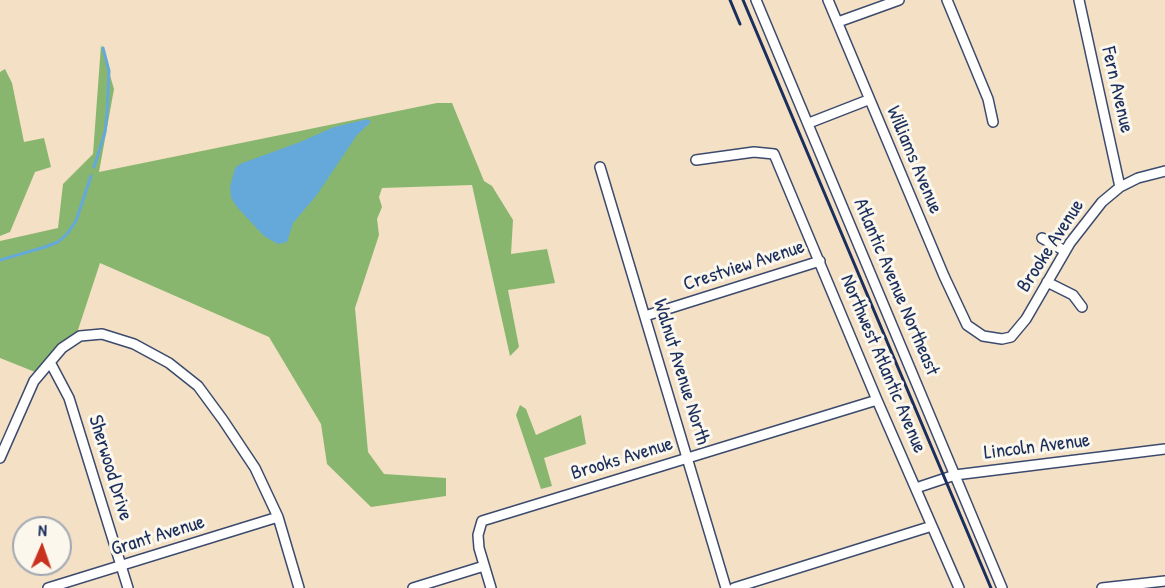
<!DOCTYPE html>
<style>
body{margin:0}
#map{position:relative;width:1165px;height:588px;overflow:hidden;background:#f3e0c5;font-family:"Patrick Hand",sans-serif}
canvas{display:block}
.north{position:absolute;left:12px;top:516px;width:60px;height:60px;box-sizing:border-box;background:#fbf7ec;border:2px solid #a1a7b3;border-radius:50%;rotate:2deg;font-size:16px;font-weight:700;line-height:24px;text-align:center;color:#1b2f5e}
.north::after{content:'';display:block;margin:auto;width:21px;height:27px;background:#c8321e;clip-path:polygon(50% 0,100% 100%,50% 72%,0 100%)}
</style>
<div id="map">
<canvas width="1165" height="588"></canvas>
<div class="north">N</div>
</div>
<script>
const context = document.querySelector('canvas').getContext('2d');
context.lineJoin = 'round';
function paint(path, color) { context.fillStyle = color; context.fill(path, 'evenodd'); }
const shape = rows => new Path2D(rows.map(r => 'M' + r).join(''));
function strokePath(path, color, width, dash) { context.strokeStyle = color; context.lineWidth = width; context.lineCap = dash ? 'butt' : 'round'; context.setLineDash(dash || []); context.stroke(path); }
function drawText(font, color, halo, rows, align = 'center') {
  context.font = font + ' "Patrick Hand",sans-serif'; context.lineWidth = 6; context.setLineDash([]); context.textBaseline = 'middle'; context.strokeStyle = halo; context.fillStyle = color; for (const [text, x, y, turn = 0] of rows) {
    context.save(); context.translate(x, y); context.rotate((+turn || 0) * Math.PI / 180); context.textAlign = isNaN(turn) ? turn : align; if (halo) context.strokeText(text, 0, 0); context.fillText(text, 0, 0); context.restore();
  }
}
const forest = shape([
 [101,45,114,89,99,172,437,103,452,103,484,181,492,186,513,220,511,254,547,249,555,283,508,290,519,347,510,356,472,185,382,188,379,197,382,207,377,219,379,235,355,308,368,452,384,474,446,478,446,496,371,507,327,464,321,424,269,337,100,263,75,339,40,374,0,358,0,241,58,228,63,184,93,154],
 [5,69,12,83,24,142,44,138,51,167,35,172,10,232,0,236,0,72],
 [520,405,526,409,536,435,581,415,586,444,544,458,552,486,541,489,516,415]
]);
const water = shape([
 [368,119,371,122,357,135,316,196,293,223,287,242,278,244,264,236,237,207,231,198,230,187,235,168,240,164,300,142,334,127]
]);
const stream = shape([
 [94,167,105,132,107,114,109,71,103,48],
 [0,260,45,247,58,242,67,234,76,221,91,176]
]);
const minor = shape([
 [756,0,1002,588],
 [828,0,944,276,967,325,983,336,1002,339,1011,337,1026,319,1070,243,1102,202,1120,187,1138,178,1165,171],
 [947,0,988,99,993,122],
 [1079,0,1120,187],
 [838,22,899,0],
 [809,123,868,100],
 [696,160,754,152,774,154,877,400,959,588],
 [600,167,726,588],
 [1042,238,1065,251],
 [1047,282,1073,295,1082,307],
 [645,316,820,261],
 [50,362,69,398,128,588],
 [0,458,34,381,62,348,80,336,102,334,134,344,169,363,198,386,223,420,255,468,278,517,299,588],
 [916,488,955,475,1165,449],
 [48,588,278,517],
 [413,588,484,566],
 [491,588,479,548,478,535,482,521,877,400],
 [734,588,932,526],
 [1102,588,1165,581]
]);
const rail = shape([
 [730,0,740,24],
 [743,0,991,588]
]);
const streetNames = [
 ["Fern Avenue",1117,90,77],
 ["Williams Avenue",914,160,67],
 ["Brooke Avenue",1051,246,-57],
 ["Crestview Avenue",744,266,-18],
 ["Atlantic Avenue Northeast",896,287,67],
 ["Northwest Atlantic Avenue",883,364,67],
 ["Walnut Avenue North",681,372,73],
 ["Lincoln Avenue",1037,447,-7],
 ["Brooks Avenue",622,459,-17],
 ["Sherwood Drive",110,468,73],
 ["Grant Avenue",158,536,-17]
];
paint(forest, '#89b66e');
paint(water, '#65a9da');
strokePath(stream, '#65a9da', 3);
strokePath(minor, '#3b4a6d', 12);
strokePath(minor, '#fff', 9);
strokePath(rail, '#1b2f5e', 3);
drawText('20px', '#1b2f5e', '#fbf7ec', streetNames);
</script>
